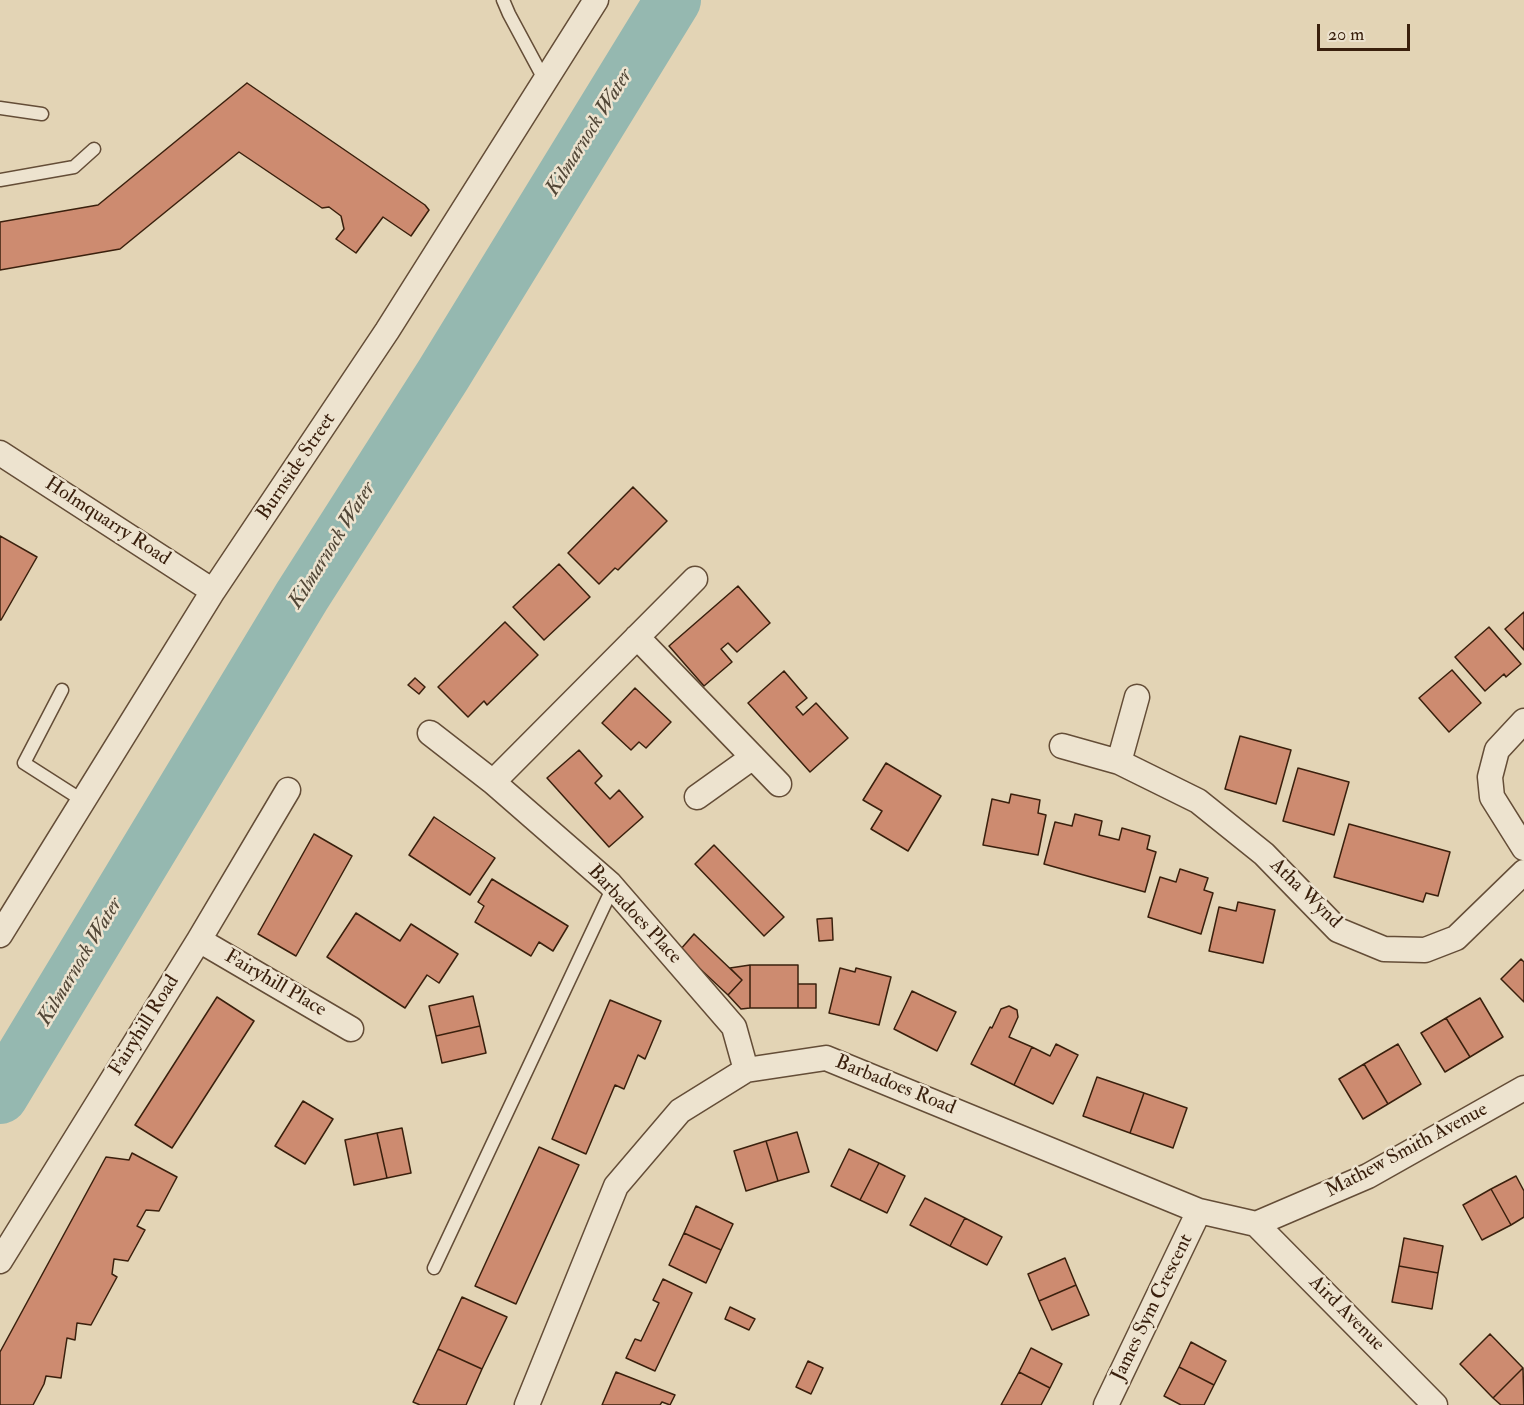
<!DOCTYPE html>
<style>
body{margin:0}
#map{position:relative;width:1524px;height:1405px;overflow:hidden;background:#e3d4b5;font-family:"IM FELL Double Pica",serif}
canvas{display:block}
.scale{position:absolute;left:1317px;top:24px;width:93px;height:27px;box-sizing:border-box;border:3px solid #3a200d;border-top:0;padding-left:8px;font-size:18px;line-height:21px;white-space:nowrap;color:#3a200d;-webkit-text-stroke:4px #ede3cf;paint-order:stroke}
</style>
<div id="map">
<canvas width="1524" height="1405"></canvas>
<div class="scale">20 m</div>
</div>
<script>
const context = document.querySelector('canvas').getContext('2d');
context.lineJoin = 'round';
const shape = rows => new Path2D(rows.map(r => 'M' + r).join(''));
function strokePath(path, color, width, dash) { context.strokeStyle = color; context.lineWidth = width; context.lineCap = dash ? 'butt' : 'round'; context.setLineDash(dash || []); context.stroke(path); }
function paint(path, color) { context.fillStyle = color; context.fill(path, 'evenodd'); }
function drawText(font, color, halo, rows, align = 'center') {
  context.font = font + ' "IM FELL Double Pica",serif'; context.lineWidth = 5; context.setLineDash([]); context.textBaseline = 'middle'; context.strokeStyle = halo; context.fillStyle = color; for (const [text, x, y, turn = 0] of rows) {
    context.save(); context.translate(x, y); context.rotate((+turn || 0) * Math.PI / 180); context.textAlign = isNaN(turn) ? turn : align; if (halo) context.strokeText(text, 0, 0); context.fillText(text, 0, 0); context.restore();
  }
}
const river = shape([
 [0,1096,302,596,443,375,673,0]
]);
const building = shape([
 [247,83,425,205,429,210,411,236,383,217,356,253,336,239,344,229,341,216,329,207,322,208,239,152,120,249,0,270,0,222,98,205,247,83],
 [633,487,667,521,618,570,615,568,599,584,568,553,633,487],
 [0,536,37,557,1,620,0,620,0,536],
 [559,564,590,597,544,640,513,607,559,564],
 [738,586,770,623,737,652,728,643,721,649,732,662,704,686,669,646,738,586],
 [1524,612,1524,650,1505,629,1524,612],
 [505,622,538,655,487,705,484,701,468,717,438,687,505,622],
 [1489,627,1521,664,1506,677,1504,674,1485,691,1455,657,1489,627],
 [1452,670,1481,703,1449,732,1419,698,1452,670],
 [784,671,807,698,796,707,803,715,816,703,848,738,810,772,748,703,784,671],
 [415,678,425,687,419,694,408,685,415,678],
 [635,688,671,722,646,748,639,742,631,750,602,723,635,688],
 [1240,736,1291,750,1276,804,1225,789,1240,736],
 [579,750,602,776,595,783,610,799,619,790,643,817,609,847,547,778,579,750],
 [886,763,941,796,908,851,871,829,882,811,863,800,886,763],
 [1298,768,1349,782,1334,835,1283,821,1298,768],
 [1011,794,1040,800,1038,813,1046,815,1038,855,983,845,992,799,1009,803,1011,794],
 [1075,814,1102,821,1099,835,1119,840,1122,828,1150,836,1147,849,1156,852,1145,892,1044,864,1055,822,1072,826,1075,814],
 [434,817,495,858,470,895,409,855,434,817],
 [1349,824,1450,852,1438,896,1426,893,1423,902,1334,877,1349,824],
 [314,834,352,856,296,956,258,934,314,834],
 [714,845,784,917,764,936,695,864,714,845],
 [1180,869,1208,878,1204,890,1213,893,1201,934,1148,917,1160,877,1176,882,1180,869],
 [492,879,568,926,553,951,539,942,531,956,475,922,484,906,478,902,492,879],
 [1238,902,1275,910,1263,963,1209,951,1219,907,1236,911,1238,902],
 [356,913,400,941,411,924,458,954,439,983,427,975,405,1008,327,957,356,913],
 [832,918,833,940,819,941,817,919,832,918],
 [694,934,742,980,728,995,680,950,694,934],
 [1521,959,1524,962,1524,1002,1501,979,1521,959],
 [750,965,750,1008,741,1009,728,995,742,980,730,968,750,965],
 [750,965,798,965,798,1008,750,1008,750,965],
 [840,968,855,972,856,968,891,977,879,1025,829,1013,840,968],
 [798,984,816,984,816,1008,798,1008,798,984],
 [912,991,956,1012,937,1051,894,1029,912,991],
 [473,996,480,1026,436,1036,429,1006,473,996],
 [217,997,254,1021,172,1148,135,1125,217,997],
 [1480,998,1503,1037,1470,1057,1446,1018,1480,998],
 [610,1000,661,1021,645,1059,638,1055,624,1089,615,1085,586,1154,552,1139,610,1000],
 [1009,1006,1017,1010,1018,1017,1009,1037,1032,1047,1014,1085,971,1064,990,1027,992,1028,1001,1009,1009,1006],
 [1446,1018,1470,1057,1445,1072,1421,1033,1446,1018],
 [480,1026,486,1053,442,1063,436,1036,480,1026],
 [1056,1044,1078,1055,1053,1104,1014,1085,1032,1047,1050,1056,1056,1044],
 [1398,1044,1421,1084,1388,1104,1364,1064,1398,1044],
 [1364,1064,1388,1104,1363,1119,1339,1079,1364,1064],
 [1097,1077,1144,1093,1130,1133,1083,1116,1097,1077],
 [1144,1093,1187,1108,1173,1148,1130,1133,1144,1093],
 [303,1101,333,1119,305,1164,275,1146,303,1101],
 [402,1128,411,1173,387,1178,377,1133,402,1128],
 [797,1132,809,1172,778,1181,766,1141,797,1132],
 [377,1133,387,1178,354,1185,345,1140,377,1133],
 [766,1141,778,1181,746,1191,734,1151,766,1141],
 [539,1147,579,1165,516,1304,475,1286,539,1147],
 [849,1149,879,1163,860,1200,831,1186,849,1149],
 [132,1153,177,1177,159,1211,146,1210,137,1226,145,1230,128,1261,114,1259,112,1274,117,1277,91,1325,77,1323,75,1340,67,1338,61,1378,46,1376,44,1384,33,1405,0,1405,0,1352,106,1157,129,1160,132,1153],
 [879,1163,905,1176,887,1213,860,1200,879,1163],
 [1516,1176,1524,1191,1524,1217,1511,1225,1491,1189,1516,1176],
 [1491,1189,1511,1225,1482,1240,1463,1205,1491,1189],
 [925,1198,965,1218,950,1246,910,1225,925,1198],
 [696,1206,733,1224,721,1250,684,1233,696,1206],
 [965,1218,1002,1237,987,1265,950,1246,965,1218],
 [684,1233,721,1250,706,1283,669,1265,684,1233],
 [1404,1238,1443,1246,1438,1273,1399,1266,1404,1238],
 [1065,1258,1076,1285,1039,1301,1028,1274,1065,1258],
 [1399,1266,1438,1273,1432,1309,1392,1302,1399,1266],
 [663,1279,692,1293,655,1371,626,1358,635,1339,641,1341,659,1303,653,1300,663,1279],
 [1076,1285,1089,1315,1052,1330,1039,1301,1076,1285],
 [462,1297,507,1317,482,1369,438,1349,462,1297],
 [730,1307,755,1319,749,1330,725,1319,730,1307],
 [1490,1334,1523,1368,1493,1398,1460,1364,1490,1334],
 [1191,1342,1226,1361,1214,1385,1179,1367,1191,1342],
 [1031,1348,1062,1364,1050,1388,1019,1372,1031,1348],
 [438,1349,482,1369,466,1405,420,1405,413,1402,438,1349],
 [808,1361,823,1368,811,1394,796,1387,808,1361],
 [1179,1367,1214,1385,1204,1405,1181,1405,1164,1396,1179,1367],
 [1523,1368,1524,1405,1501,1405,1493,1398,1523,1368],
 [616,1372,675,1395,670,1405,662,1402,660,1405,602,1405,616,1372],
 [1019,1372,1050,1388,1041,1405,1001,1405,1019,1372]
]);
const lane = shape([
 [503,0,509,14,545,81],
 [0,108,42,114],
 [0,180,74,167,94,149],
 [62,690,24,763,85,802],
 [434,1268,613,887]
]);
const street = shape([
 [0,453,213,591],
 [637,637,779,784],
 [1524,721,1497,750,1490,777,1492,797,1524,848],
 [430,733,493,782,610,884,734,1027,746,1070],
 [1062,746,1119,762,1198,801,1264,854,1338,930,1384,949,1425,950,1456,938,1524,872],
 [1119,762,1137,697],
 [493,782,695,579],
 [697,797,753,757],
 [0,935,213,591,387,331,596,0],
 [199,940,351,1029],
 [1256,1224,1368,1176,1524,1088],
 [1256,1224,1435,1405],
 [0,1261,199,940,288,790],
 [527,1405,616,1186,680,1111,746,1070,826,1058,1199,1211,1256,1224],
 [1106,1405,1199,1211]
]);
const streetNames = [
 ["Burnside Street",297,467,-56],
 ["Holmquarry Road",107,522,33],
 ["Atha Wynd",1305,894,44],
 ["Barbadoes Place",634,915,47],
 ["Fairyhill Place",275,984,30],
 ["Fairyhill Road",145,1026,-58],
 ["Barbadoes Road",895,1086,22],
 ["Mathew Smith Avenue",1407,1151,-28],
 ["James Sym Crescent",1153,1308,-64],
 ["Aird Avenue",1346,1314,45]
];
const waterNames = [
 ["Kilmarnock Water",590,133,-58],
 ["Kilmarnock Water",333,546,-58],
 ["Kilmarnock Water",81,962,-59]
];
strokePath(river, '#95b8b0', 56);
paint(building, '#cd8b70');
strokePath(building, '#3a200d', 1.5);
strokePath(lane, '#644d37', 15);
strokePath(street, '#644d37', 27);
strokePath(lane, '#ede3cf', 12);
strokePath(street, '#ede3cf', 24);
drawText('20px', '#3a200d', '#ede3cf', streetNames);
drawText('italic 21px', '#514636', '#ede3cf', waterNames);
</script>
